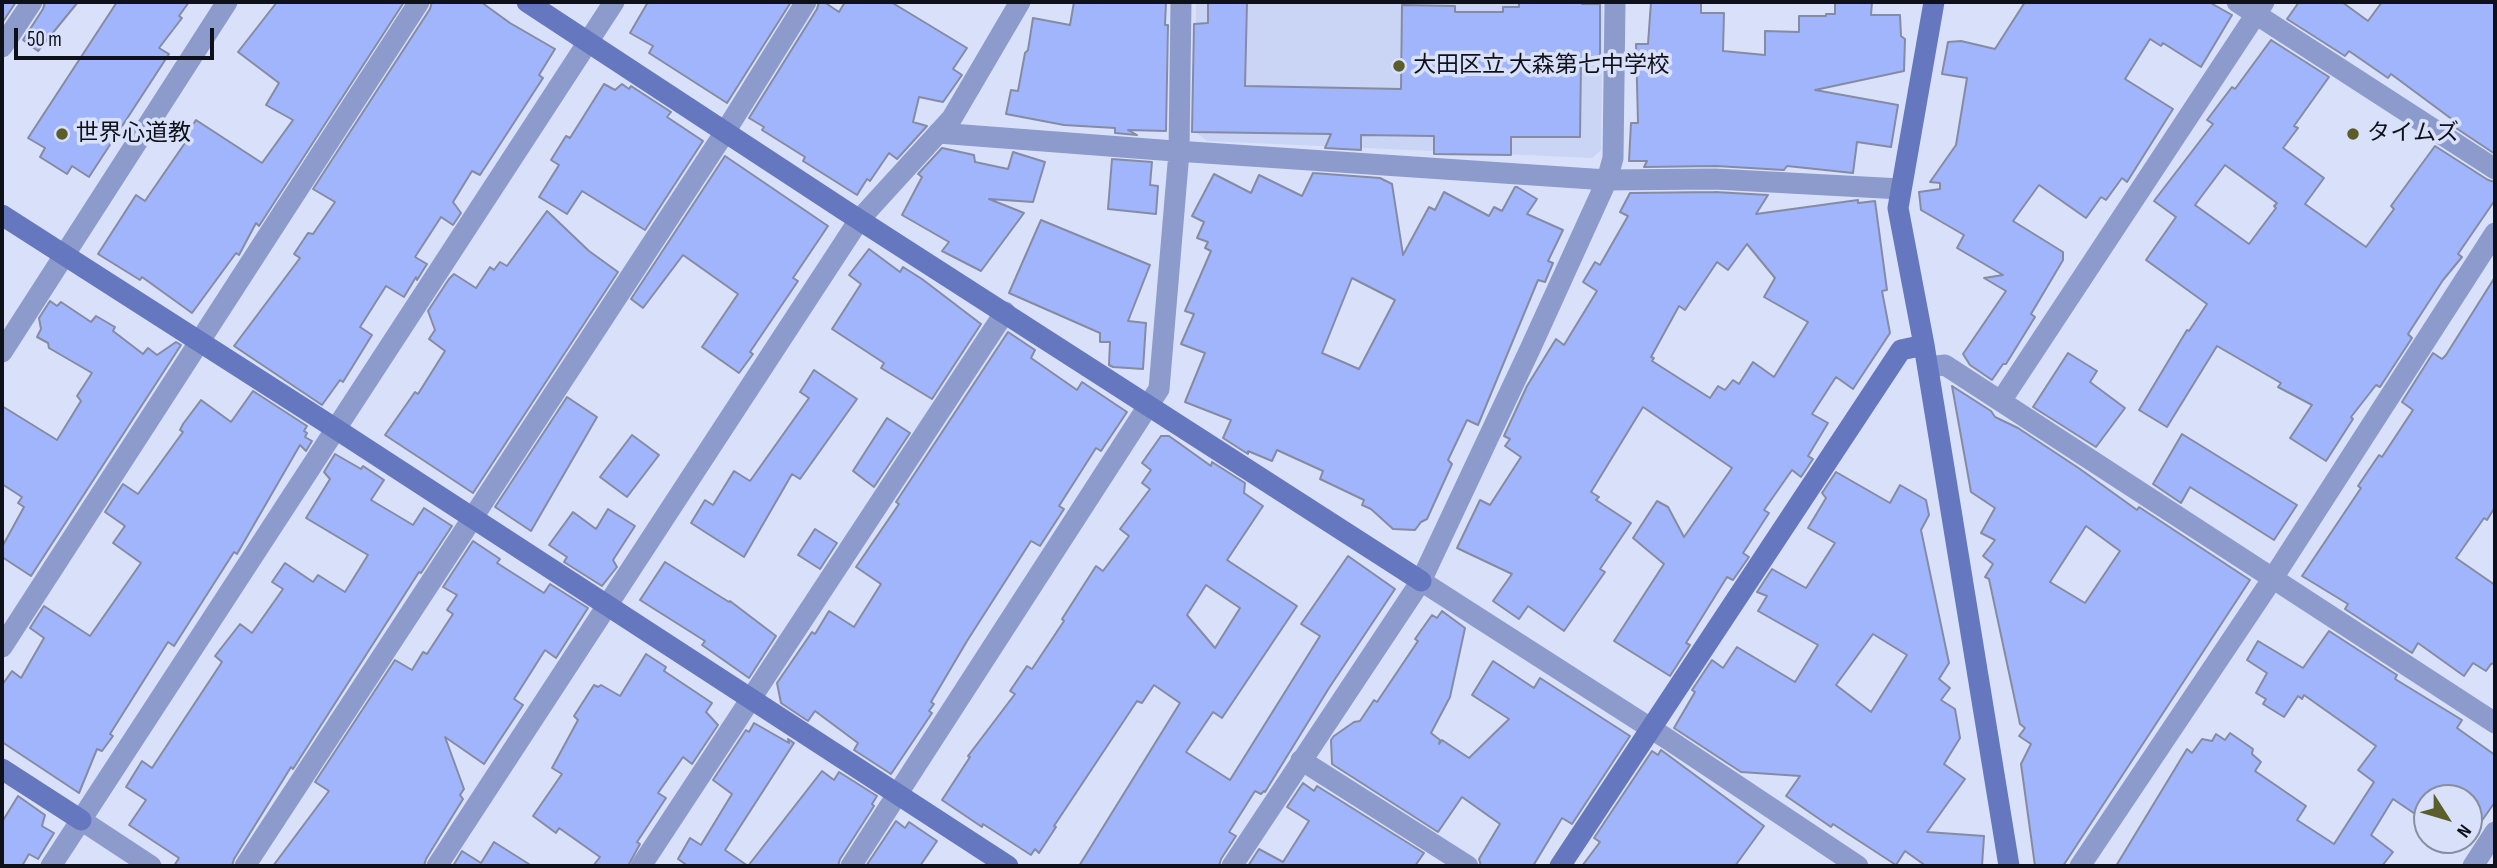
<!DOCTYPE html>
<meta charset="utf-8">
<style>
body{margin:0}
#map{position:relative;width:2497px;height:868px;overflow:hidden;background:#d9e1fa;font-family:"Sofia Sans Condensed",sans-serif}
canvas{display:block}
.frame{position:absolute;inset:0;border:4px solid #0e1119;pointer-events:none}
.north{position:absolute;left:2413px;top:784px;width:70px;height:70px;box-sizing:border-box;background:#d9e1fa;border:2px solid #888ea0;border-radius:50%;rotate:127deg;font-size:19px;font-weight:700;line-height:28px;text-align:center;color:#0e1119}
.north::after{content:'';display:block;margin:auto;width:24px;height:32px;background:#5b5d2a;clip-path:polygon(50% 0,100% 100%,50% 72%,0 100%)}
.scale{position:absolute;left:14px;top:28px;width:200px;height:32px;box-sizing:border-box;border:4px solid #0e1119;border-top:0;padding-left:9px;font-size:21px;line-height:24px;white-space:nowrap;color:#0e1119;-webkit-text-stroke:5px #d9e1fa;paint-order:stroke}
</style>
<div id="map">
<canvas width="2497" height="868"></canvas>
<div class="frame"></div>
<div class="north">N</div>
<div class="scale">50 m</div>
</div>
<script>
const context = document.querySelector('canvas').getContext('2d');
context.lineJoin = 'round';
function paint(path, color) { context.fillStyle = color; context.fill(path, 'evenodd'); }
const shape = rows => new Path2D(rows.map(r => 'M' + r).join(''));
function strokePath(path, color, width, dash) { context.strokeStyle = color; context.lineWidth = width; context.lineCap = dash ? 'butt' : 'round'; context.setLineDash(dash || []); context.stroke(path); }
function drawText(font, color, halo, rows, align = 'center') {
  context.font = font + ' "Sofia Sans Condensed","Noto Sans JP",sans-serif'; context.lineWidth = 7; context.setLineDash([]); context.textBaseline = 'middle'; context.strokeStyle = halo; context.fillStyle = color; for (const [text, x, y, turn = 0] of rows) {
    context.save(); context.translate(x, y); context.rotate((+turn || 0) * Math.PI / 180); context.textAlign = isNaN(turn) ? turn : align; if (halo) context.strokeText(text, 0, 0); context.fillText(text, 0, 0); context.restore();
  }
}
const built = shape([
 [1196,2,1603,2,1601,150,1592,158,1207,141,1194,131]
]);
const building = shape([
 [2,2,16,2,2,23,2,2],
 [45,2,78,2,38,51,23,40,43,9,45,2],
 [117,2,189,2,179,16,182,18,159,48,169,54,89,177,72,166,67,174,40,157,45,148,28,138,117,2],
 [277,2,404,2,259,226,256,223,239,255,236,253,192,313,142,277,140,280,98,254,136,195,145,201,187,140,184,138,196,120,262,163,293,120,266,105,279,83,238,52,277,2],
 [432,2,481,2,510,23,555,49,539,75,543,78,480,175,472,171,453,202,461,213,453,225,441,217,415,257,427,264,417,280,416,277,404,297,386,286,360,327,372,335,343,382,340,380,322,405,234,346,300,258,294,254,308,233,313,234,335,202,313,189,430,9,432,2],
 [648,2,791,2,727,103,649,53,653,46,630,33,648,2],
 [819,2,824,2,839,12,845,2,891,2,967,48,953,69,962,75,943,102,919,97,913,122,927,126,897,159,889,153,870,181,867,179,857,195,803,161,805,157,762,130,764,127,749,118,817,9,819,2],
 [1074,2,1166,2,1165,25,1168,25,1166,131,1128,130,1137,135,1115,133,1115,128,1064,125,1006,114,1011,90,1018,91,1025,53,1028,50,1033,18,1070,25,1074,2],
 [1208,2,1247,2,1245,86,1401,89,1402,5,1455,6,1455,12,1503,12,1503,7,1519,7,1519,2,1582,2,1582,4,1600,4,1600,60,1581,60,1580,137,1511,137,1511,155,1434,154,1434,136,1361,135,1361,150,1325,148,1331,134,1192,132,1194,24,1208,23,1208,2],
 [1651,2,1701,2,1701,13,1724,13,1723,51,1765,55,1765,31,1799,32,1799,16,1826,16,1826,14,1835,14,1835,2,1872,2,1871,15,1900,15,1901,36,1905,39,1904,71,1815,90,1898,105,1891,147,1857,142,1853,173,1787,166,1784,170,1716,166,1644,167,1647,161,1629,161,1631,123,1638,123,1636,44,1648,44,1651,2],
 [2025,2,2209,2,2232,15,2201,67,2163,43,2161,46,2150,39,2125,79,2173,109,2127,182,2122,178,2106,200,2101,197,2086,218,2039,185,2013,221,2063,252,2063,260,2031,314,2035,317,2006,364,2003,364,1992,380,1970,365,1963,354,2006,291,1984,278,2003,275,1957,248,1964,235,1921,210,1919,192,1940,189,1940,183,1930,182,1956,145,1967,78,1942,74,1948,42,1961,41,1995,49,2025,2],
 [2299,2,2342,2,2368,21,2382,2,2495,2,2495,154,2450,124,2453,120,2391,74,2388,78,2349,51,2345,56,2287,19,2299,2],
 [2271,40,2329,77,2294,126,2298,128,2283,148,2324,178,2305,204,2366,247,2394,209,2391,206,2435,146,2488,180,2495,182,2495,200,2458,254,2462,257,2443,280,2408,334,2412,338,2380,387,2376,385,2351,417,2353,419,2326,461,2290,438,2312,405,2278,387,2281,383,2217,346,2167,427,2139,410,2187,330,2189,331,2207,304,2146,260,2176,217,2154,201,2213,124,2207,120,2232,87,2235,89,2271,40],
 [2225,165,2277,203,2274,206,2276,208,2249,244,2195,205,2225,165],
 [604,84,615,90,622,84,629,89,631,86,671,112,667,117,703,141,645,230,582,191,567,214,539,197,559,165,551,160,566,136,570,138,604,84],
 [942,148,974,155,975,162,1008,169,1013,152,1045,162,1033,202,989,199,1024,213,981,271,942,251,949,242,902,215,922,177,918,174,942,148],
 [725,156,828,226,793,278,798,281,750,352,753,354,739,373,702,347,738,294,683,255,643,308,631,299,725,156],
 [1112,159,1152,162,1150,185,1158,186,1156,214,1108,209,1112,159],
 [1313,173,1380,178,1392,184,1403,255,1429,207,1435,210,1444,192,1489,216,1494,207,1502,211,1515,187,1517,187,1537,199,1527,214,1563,230,1548,261,1553,263,1545,282,1538,280,1478,425,1467,420,1448,460,1452,464,1427,519,1421,522,1415,530,1393,529,1371,509,1362,505,1364,500,1320,479,1323,471,1277,450,1272,461,1248,451,1248,454,1223,438,1231,420,1185,402,1205,353,1181,344,1194,314,1185,311,1211,251,1205,248,1208,242,1197,238,1204,222,1192,216,1214,174,1251,193,1259,175,1302,196,1313,173],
 [1352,278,1395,300,1359,369,1322,353,1352,278],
 [1715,192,1768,195,1756,214,1858,200,1858,203,1875,201,1887,290,1882,291,1890,333,1853,389,1836,377,1812,414,1828,423,1808,456,1813,459,1801,477,1792,470,1764,510,1769,513,1743,553,1749,557,1733,580,1727,577,1686,643,1690,645,1670,676,1614,641,1664,564,1633,538,1657,501,1668,507,1684,537,1732,468,1643,407,1591,492,1599,497,1596,500,1631,523,1600,569,1605,572,1564,631,1528,606,1519,619,1493,601,1512,574,1457,548,1480,500,1490,505,1521,457,1505,446,1510,439,1504,436,1527,386,1556,339,1564,345,1597,291,1583,282,1595,262,1600,265,1628,216,1620,212,1630,193,1715,192],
 [1747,244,1775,278,1764,297,1808,322,1774,377,1753,362,1739,384,1733,380,1725,390,1718,386,1710,398,1652,361,1654,358,1651,357,1679,306,1685,310,1717,262,1728,270,1747,244],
 [547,211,589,251,618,272,473,493,385,435,415,392,418,394,445,351,429,339,435,330,428,311,449,279,454,274,476,288,490,267,494,270,500,262,507,266,547,211],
 [1041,220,1150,265,1128,321,1146,323,1143,369,1113,367,1109,365,1110,342,1100,342,1100,333,1009,293,1041,220],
 [869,249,900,272,903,267,922,279,981,324,932,399,881,368,884,363,832,329,861,284,849,275,869,249],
 [2495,277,2495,507,2487,520,2484,518,2456,558,2495,585,2495,663,2491,664,2486,671,2473,663,2464,676,2418,643,2412,653,2345,609,2348,604,2302,576,2361,488,2358,486,2379,455,2382,457,2413,410,2402,402,2433,353,2442,359,2446,355,2495,277],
 [50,301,57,306,61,302,91,322,96,316,115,327,113,331,143,354,148,348,157,355,176,342,181,345,31,576,2,557,2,547,24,507,18,503,22,497,2,484,2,406,57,440,81,401,77,396,92,373,49,348,48,343,37,337,41,329,39,318,50,301],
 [1008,332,1035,350,1031,358,1077,390,1082,382,1127,412,1101,451,1096,448,1059,506,1064,509,1040,546,1031,541,967,641,931,702,934,704,929,711,932,713,891,774,854,750,858,743,815,711,808,721,781,703,777,683,812,632,815,634,829,611,854,627,881,584,856,567,899,504,896,502,1008,332],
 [2068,353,2097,371,2090,382,2125,408,2096,447,2033,407,2068,353],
 [814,370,857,399,800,479,792,474,744,557,691,523,705,500,713,505,734,471,750,481,809,398,800,392,814,370],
 [1952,386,1991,411,1995,417,2018,428,2080,469,2137,510,2139,507,2250,580,2063,866,2035,866,2021,764,2031,744,2019,736,2025,728,2020,724,1989,579,1985,577,1993,564,1983,556,1995,540,1981,533,1995,508,1971,492,1952,386],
 [2086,526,2120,551,2085,603,2050,582,2086,526],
 [253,391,307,426,304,431,307,433,305,437,312,441,306,451,300,445,237,554,234,552,174,646,168,642,110,734,113,736,102,751,97,749,79,793,2,742,2,685,12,671,21,678,44,638,30,628,44,606,90,636,141,563,113,543,125,526,105,512,123,484,138,494,183,432,180,430,183,424,201,400,231,422,253,391],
 [567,397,597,417,531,531,495,507,567,397],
 [887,418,910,433,874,487,853,471,887,418],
 [2182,434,2297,505,2274,540,2190,487,2181,503,2153,484,2182,434],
 [632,435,659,455,627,497,600,477,632,435],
 [1161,436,1169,436,1211,466,1212,462,1245,483,1244,493,1263,506,1227,560,1297,606,1222,718,1213,712,1186,752,1230,780,1320,636,1301,624,1348,556,1395,589,1329,688,1265,792,1264,791,1261,794,1255,791,1229,832,1236,836,1221,859,1219,866,1079,866,1180,703,1154,685,1142,703,1137,701,1054,826,1056,827,1039,853,1035,849,1031,855,983,824,982,827,942,800,970,757,968,756,1015,694,1010,691,1027,666,1032,669,1064,621,1062,619,1096,566,1103,571,1129,536,1120,529,1150,489,1142,483,1151,470,1142,463,1161,436],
 [1206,585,1240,608,1215,648,1187,615,1206,585],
 [335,454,361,469,363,466,384,480,371,500,413,525,424,508,452,526,421,573,419,572,293,769,291,767,234,859,232,866,174,866,179,858,129,825,146,800,126,787,142,761,152,768,222,662,215,656,240,624,252,633,283,589,272,582,285,563,313,582,318,575,345,592,368,555,306,518,330,479,324,472,335,454],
 [1836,472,1890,503,1900,485,1926,500,1929,515,1921,530,1949,663,1939,679,1950,688,1941,700,1955,709,1960,738,1944,764,1965,779,1927,832,1984,836,1982,866,1926,866,1905,851,1896,865,1833,824,1831,827,1786,796,1800,776,1741,772,1674,728,1695,692,1692,690,1712,660,1723,668,1737,647,1795,682,1818,645,1758,611,1767,596,1757,592,1772,569,1806,588,1835,543,1808,528,1826,498,1822,493,1836,472],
 [1873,634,1907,655,1871,712,1836,685,1873,634],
 [608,509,635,526,613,560,617,567,602,586,564,562,567,557,549,545,573,512,596,529,608,509],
 [815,529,837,543,820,569,798,555,815,529],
 [473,541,500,559,497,563,544,593,550,584,588,608,556,658,545,650,514,699,523,705,484,764,445,737,464,789,460,795,463,799,426,859,424,866,273,866,329,791,315,782,395,660,412,670,423,652,427,654,453,614,447,610,457,595,443,587,473,541],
 [665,562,729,602,730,601,776,636,749,678,702,645,705,641,640,600,665,562],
 [1442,611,1465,628,1450,697,1431,733,1440,740,1439,744,1442,740,1469,758,1509,719,1472,695,1493,661,1534,688,1540,678,1630,736,1572,824,1562,818,1533,866,1481,866,1479,859,1500,824,1462,797,1438,832,1332,764,1331,740,1334,736,1354,722,1360,721,1374,700,1377,702,1418,641,1415,639,1432,615,1437,618,1442,611],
 [2329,631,2397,675,2395,679,2462,720,2457,728,2495,755,2495,802,2469,839,2469,798,2427,798,2427,822,2393,799,2371,835,2393,852,2382,866,2116,866,2187,749,2192,753,2202,739,2212,741,2216,734,2225,740,2230,733,2253,749,2252,754,2261,762,2255,771,2306,806,2297,820,2334,844,2374,782,2358,770,2376,746,2304,695,2302,699,2298,696,2284,717,2263,704,2266,699,2256,693,2267,673,2247,660,2258,641,2303,668,2329,631],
 [646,654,666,667,664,671,712,703,706,712,718,725,692,764,683,757,658,793,666,798,637,842,640,844,628,866,593,866,600,857,559,828,556,833,533,816,562,774,552,768,578,720,574,716,594,685,598,687,601,685,620,696,646,654],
 [754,723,789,743,788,739,794,743,725,850,748,866,822,771,834,780,839,772,877,796,872,804,874,806,840,859,838,866,688,866,678,859,690,838,701,845,732,794,713,780,746,730,749,732,754,723],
 [1661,750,1764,826,1735,866,1582,866,1600,842,1594,838,1652,751,1658,755,1661,750],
 [1303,783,1314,791,1317,786,1424,853,1415,866,1248,866,1259,849,1283,862,1309,821,1287,807,1303,783],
 [18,796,45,815,42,826,54,833,38,859,29,854,22,866,2,866,2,822,18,796],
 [896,821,905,828,909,822,937,841,920,866,866,866,896,821],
 [494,842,532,866,453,866,462,851,481,863,494,842]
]);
const street = shape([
 [2237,2,2495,169],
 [2,47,32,2],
 [938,133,1161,150,1607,180,1715,179,1901,189],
 [2,352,227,2],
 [1928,367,1945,365,2495,723],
 [2001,401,2264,2],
 [1421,581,1669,740,1858,866],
 [2,647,419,2],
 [1301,760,1468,866],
 [81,820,151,866],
 [51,866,614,2],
 [245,866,725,132,806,2],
 [437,866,859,220,952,118,1020,2],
 [641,866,1005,312],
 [851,866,1159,389,1179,152,1181,2],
 [1232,866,1421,581,1531,347,1607,180,1613,158,1615,2],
 [2080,866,2273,578,2495,233],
 [2473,866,2495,832]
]);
const secondary = shape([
 [527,2,844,210,1421,581],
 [1934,2,1898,208,1924,345,2009,866],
 [2,215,336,429,1008,866],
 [2,769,81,820],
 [1560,866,1901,350,1924,345]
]);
const markers = [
 [1399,66,7,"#5b5d2a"],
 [62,134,7,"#5b5d2a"],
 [2353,134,7,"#5b5d2a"]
];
const poiNames = [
 ["大田区立 大森第七中学校",1413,66],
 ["世界心道教",76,134],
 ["タイムズ",2367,134]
];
paint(built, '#cad4f4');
paint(building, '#a1b5fd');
strokePath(building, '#858ba2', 2);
strokePath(street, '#8d9bcc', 21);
strokePath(secondary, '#6577bf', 21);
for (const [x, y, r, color] of markers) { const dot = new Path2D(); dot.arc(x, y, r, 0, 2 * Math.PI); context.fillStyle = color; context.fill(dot); strokePath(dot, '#d9e1fa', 2.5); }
drawText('23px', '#0e1119', '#d9e1fa', poiNames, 'left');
</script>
